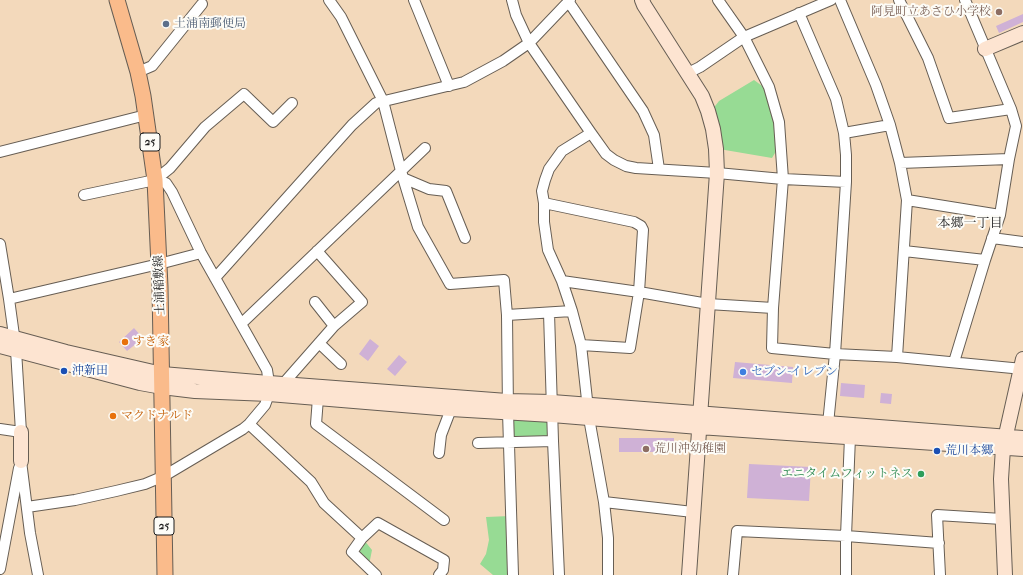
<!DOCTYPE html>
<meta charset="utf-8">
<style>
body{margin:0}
canvas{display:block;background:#f3d9bb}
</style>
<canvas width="1023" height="575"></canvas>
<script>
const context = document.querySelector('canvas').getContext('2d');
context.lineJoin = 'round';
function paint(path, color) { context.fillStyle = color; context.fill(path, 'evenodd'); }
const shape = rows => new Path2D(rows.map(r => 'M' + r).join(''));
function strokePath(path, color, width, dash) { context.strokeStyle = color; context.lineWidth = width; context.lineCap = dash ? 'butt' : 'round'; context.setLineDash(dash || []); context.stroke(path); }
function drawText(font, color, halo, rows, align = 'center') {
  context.font = font + ' "IM FELL French Canon","Noto Serif JP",serif'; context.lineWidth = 4; context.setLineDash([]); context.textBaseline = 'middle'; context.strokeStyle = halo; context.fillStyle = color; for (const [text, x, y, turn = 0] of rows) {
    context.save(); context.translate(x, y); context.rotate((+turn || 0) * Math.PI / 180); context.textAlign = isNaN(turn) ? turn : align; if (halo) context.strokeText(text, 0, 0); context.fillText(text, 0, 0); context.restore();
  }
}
const green = shape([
 [754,80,765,88,776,123,778,148,772,158,719,149,712,110,719,101],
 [509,414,550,416,551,440,511,441],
 [510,516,511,575,493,575,480,564,486,554,489,540,486,517],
 [364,540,372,550,369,565,355,552]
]);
const building = shape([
 [1023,14,1023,22,999,33,996,26],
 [134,328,141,336,135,341,137,343,127,351,119,342],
 [370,339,379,346,368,361,359,354],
 [399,355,407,362,395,376,387,369],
 [735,362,793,367,792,383,733,378],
 [841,383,865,385,864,398,840,396],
 [881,393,892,394,891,404,880,403],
 [619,438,674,438,674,452,619,452],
 [749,464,811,467,809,501,747,498]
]);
const street = shape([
 [329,0,341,17,383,101,401,171,418,227,450,284,504,280,507,315],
 [414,0,449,86],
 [512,0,516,15,529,43,591,133,606,154,614,160,626,166,636,168,717,173,783,179,846,182],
 [718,0,744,37,769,87,779,122,783,179,773,308,772,348,835,354,897,357,1023,369],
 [840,0,876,85,890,125,900,163,907,200,897,357],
 [899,0,928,58,949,118,1011,109],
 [568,1,643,111,654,135,659,169],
 [799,13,836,99,844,133,846,155,846,182,835,354,828,424],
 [138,72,152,66,202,4],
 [688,73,700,67,744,37,831,0],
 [591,133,562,151,549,169,545,180,542,191,544,203,544,222,548,250,562,281,572,311,581,345,589,418,604,502,608,538,608,575],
 [844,133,890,125],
 [0,152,146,115],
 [900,163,1009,159],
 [403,178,429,189,446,191,465,238],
 [84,195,155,180,170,168,205,127,244,94,273,122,292,103],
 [907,200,1000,215],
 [544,203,634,222,641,226,643,230,639,292,630,348,581,345],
 [992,238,1023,242],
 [0,244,9,299,16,350,21,432,0,429],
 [904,251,985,260],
 [215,278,352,125,376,103,464,82,503,61,529,43,570,0],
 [562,281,639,292,708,304,773,308],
 [9,299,159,264,201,253],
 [315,302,334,326],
 [241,324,425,148],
 [319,343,341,364],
 [954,362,985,260,1000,215,1009,159,1016,126,1011,109,965,0],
 [283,384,334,326,362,302,317,251],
 [318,398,316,424,444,520],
 [249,424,311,482,324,503,362,538],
 [553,441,559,575],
 [478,443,553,441,549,313],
 [439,453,441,435,451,409],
 [21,461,30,533,38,575],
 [604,502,693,512],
 [27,507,75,500,116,491,145,484,164,476,243,429,249,424,265,405,269,394,269,383,267,370,201,253,172,192,166,183,155,180],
 [0,569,19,468],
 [376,575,352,552,362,538,378,523,444,560,443,570,439,575],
 [513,575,508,412,507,315,572,311],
 [733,575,737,531,846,536,939,543],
 [846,575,846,536,850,437],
 [940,575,937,515,1002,519]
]);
const secondary = shape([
 [642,0,644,5,702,96,708,111,713,129,716,149,717,173,689,575],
 [985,49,1023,33],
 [0,334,66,352,162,374,269,383,507,401,552,402,1023,438],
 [0,346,140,383,162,387,195,391,269,394,451,409,552,415,699,427,1023,449],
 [21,432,21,461],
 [1005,575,1001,479,1003,448,1023,359]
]);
const primary = shape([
 [117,0,138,72,143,96,155,180,160,287,165,575]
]);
const markers = [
 [999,12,4,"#8d6e63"],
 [166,24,4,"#5c6f8a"],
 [125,342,4,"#e8710a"],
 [64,371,4,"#1a4fb4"],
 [743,372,4,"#3f7fe0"],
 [113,416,4,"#e8710a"],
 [646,449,4,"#8d6e63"],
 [937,451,4,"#1a4fb4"],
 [921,474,4,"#2e9e5b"]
];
const shields = [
 [150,142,20],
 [164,526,20]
];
const shieldNames = [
 ["25",150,142],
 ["25",164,526]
];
const educationNames = [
 ["阿見町立あさひ小学校",991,12],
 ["荒川沖幼稚園",654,449,"left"]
];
const serviceNames = [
 ["土浦南郵便局",174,24]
];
const streetNames = [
 ["土浦稲敷線",160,285,-92]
];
const foodNames = [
 ["すき家",133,342],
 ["マクドナルド",121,416]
];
const transitNames = [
 ["沖新田",72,371],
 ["荒川本郷",945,451]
];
const shopNames = [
 ["セブン-イレブン",751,372]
];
const leisureNames = [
 ["エニタイムフィットネス",913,474]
];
const neighbourhoodNames = [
 ["本郷一丁目",970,224]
];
paint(green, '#97db94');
paint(building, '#cfb1d6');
strokePath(street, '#675e54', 12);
strokePath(secondary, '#675e54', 16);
strokePath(primary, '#675e54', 17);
strokePath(street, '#fff', 10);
strokePath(secondary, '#fde4d1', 14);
strokePath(primary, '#fabb8b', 15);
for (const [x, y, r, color] of markers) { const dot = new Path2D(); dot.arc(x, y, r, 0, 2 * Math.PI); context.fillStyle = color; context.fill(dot); strokePath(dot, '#fdfcf7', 1.5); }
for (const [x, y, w] of shields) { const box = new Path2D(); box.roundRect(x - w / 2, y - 9, w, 18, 3); context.fillStyle = '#fdfcf7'; context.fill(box); strokePath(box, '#1c1c1c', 1); }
drawText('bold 11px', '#1c1c1c', null, shieldNames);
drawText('12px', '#785e54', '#fdfcf7', educationNames, 'right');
drawText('12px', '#4e5e75', '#fdfcf7', serviceNames, 'left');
drawText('12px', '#1c1c1c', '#fdfcf7', streetNames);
drawText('12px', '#c56008', '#fdfcf7', foodNames, 'left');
drawText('12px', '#164399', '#fdfcf7', transitNames, 'left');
drawText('12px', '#366cbe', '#fdfcf7', shopNames, 'left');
drawText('12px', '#27864d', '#fdfcf7', leisureNames, 'right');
drawText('13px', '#1c1c1c', '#fdfcf7', neighbourhoodNames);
</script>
